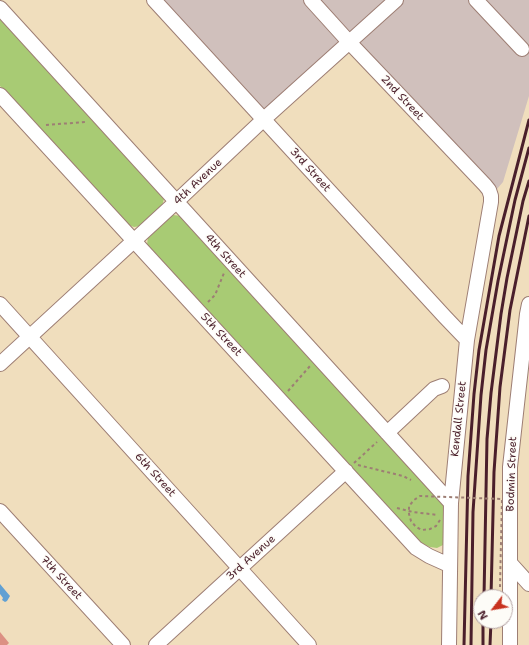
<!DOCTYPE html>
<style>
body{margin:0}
#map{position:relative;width:529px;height:645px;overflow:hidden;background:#f0debd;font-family:"Shantell Sans",sans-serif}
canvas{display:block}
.north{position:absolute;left:473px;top:589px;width:40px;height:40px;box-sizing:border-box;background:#fdfcf7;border:1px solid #b5a4a5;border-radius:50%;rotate:239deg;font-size:11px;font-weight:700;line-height:16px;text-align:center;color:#4a1f2b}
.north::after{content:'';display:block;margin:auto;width:14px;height:18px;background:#c8321e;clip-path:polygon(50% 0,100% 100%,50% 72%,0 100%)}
</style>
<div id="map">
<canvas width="529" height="645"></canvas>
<div class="north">N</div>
</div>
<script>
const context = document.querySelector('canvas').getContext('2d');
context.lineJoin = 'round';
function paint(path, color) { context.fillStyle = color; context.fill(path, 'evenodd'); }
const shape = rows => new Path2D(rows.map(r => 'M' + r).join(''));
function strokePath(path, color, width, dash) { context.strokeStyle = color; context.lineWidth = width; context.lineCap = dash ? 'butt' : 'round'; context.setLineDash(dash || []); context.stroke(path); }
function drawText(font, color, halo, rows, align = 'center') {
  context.font = font + ' "Shantell Sans",sans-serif'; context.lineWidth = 3; context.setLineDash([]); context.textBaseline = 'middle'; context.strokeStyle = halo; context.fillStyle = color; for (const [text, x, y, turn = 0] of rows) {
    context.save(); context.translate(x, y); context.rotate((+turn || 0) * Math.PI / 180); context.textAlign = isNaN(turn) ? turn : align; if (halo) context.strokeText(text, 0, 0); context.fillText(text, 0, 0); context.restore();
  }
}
const industrial = shape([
 [154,0,529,0,529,96,503,182,491,196,349,42,264,119]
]);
const green = shape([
 [0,16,163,196,164,199,162,206,141,226,134,227,126,224,0,86],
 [173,215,182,216,445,505,445,542,443,545,437,548,430,547,421,543,412,535,149,249,147,245,148,236,169,216]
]);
const water = shape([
 [0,584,10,596,7,601,5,602,2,600,3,598,0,594]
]);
const building = shape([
 [0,632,9,643,7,645,0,645]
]);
const path = shape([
 [46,125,85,122],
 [208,302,215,295,224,273],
 [288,391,310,366],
 [354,463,377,442],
 [358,465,403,476,411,480],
 [397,508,413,512,438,515]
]);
const street = shape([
 [154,0,445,317,467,340],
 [311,0,349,42,485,185,489,190,491,196,491,202,467,340,451,503,449,645],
 [476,0,522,49],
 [0,8,451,503],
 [0,95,416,548,429,556,449,565],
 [0,304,309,645],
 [0,364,176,202,264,119,396,0],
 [387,433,434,389,442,386],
 [0,511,123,645],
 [511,564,529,584],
 [156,645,346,471],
 [510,645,510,467,527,314,529,304]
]);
const rail = shape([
 [484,597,487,439,491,393,501,314,507,278,523,201,529,181],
 [491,597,494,472,500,387,510,310,529,216],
 [464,645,468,476,474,394,479,350,499,236,529,120],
 [471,645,473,512,481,395,486,350,498,281,515,200,529,148],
 [483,645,483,621],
 [490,645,491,621]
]);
const pathBridge = shape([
 [440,520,436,526,430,529,422,530,416,527,411,521,409,514,409,506,414,500,420,496,502,499,500,587]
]);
const streetNames = [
 ["2nd Street",402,98,47],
 ["3rd Street",310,170,48],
 ["4th Avenue",198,182,-43],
 ["4th Street",225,256,48],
 ["5th Street",221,335,47],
 ["Kendall Street",459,419,-84],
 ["Bodmin Street",512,474,-88],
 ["6th Street",155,475,48],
 ["3rd Avenue",251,558,-42],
 ["7th Street",61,578,47]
];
paint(industrial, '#d0c0bc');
paint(green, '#a8cb74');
paint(water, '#61a0d3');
paint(building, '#dc9083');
strokePath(street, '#9d7e74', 16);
strokePath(path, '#9d7e74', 2, [3, 3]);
strokePath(street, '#fff', 14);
strokePath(rail, '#4a1f2b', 3);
strokePath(pathBridge, '#9d7e74', 2, [3, 3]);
drawText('11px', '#4a1f2b', '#fdfcf7', streetNames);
</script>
